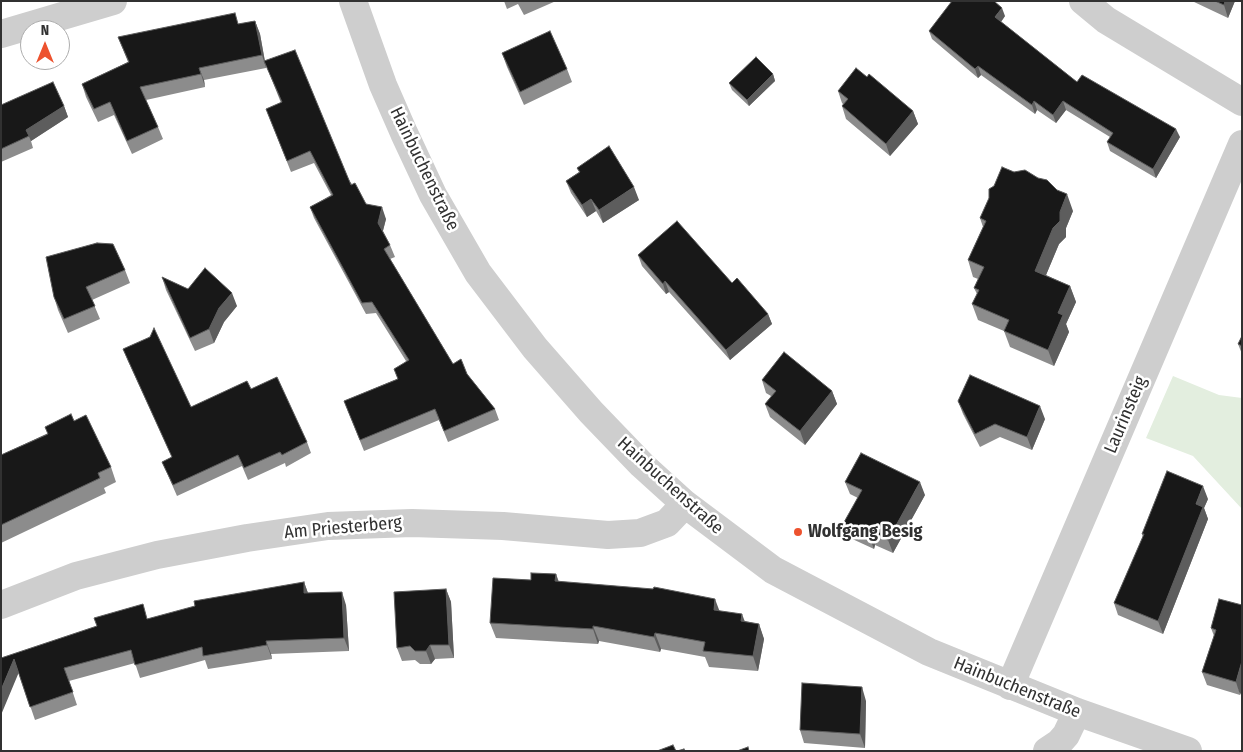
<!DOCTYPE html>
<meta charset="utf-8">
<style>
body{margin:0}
#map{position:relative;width:1243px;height:752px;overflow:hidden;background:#fff;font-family:"Fira Sans Condensed",sans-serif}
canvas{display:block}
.frame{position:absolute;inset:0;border:2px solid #313131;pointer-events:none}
.north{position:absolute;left:20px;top:20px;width:50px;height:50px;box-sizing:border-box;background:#fff;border:1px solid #adadad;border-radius:50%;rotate:0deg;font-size:14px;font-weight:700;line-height:20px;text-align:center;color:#313131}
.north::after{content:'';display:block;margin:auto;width:18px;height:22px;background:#ed522e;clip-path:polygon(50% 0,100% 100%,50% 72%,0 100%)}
</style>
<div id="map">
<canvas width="1243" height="752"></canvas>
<div class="frame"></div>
<div class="north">N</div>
</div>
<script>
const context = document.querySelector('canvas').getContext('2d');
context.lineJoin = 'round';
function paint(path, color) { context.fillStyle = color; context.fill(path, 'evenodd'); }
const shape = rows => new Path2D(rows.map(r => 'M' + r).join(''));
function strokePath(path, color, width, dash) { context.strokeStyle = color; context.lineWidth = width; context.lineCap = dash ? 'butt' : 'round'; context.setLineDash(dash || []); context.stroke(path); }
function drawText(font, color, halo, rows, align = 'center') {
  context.font = font + ' "Fira Sans Condensed",sans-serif'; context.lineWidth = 5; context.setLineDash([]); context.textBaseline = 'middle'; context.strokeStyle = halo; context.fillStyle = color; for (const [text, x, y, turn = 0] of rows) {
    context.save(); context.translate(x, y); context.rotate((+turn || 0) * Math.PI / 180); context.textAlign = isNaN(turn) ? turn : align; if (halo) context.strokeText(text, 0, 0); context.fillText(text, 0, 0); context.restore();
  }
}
const green = shape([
 [1173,376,1219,395,1242,398,1242,509,1193,456,1146,438]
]);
const street = shape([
 [353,1,383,85,404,133,433,195,478,273,535,348,591,412,642,465,685,504,773,570,929,652,1077,712,1188,751],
 [1083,1,1106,20,1242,102],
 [1,34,113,1],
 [1,605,76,576,157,555,247,538,328,526,412,523,503,526,608,535,640,533,667,523,685,504],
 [1010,686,1242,144],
 [1047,751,1059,743,1066,735,1077,712]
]);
const wall = shape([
 [504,1,556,1,524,15,518,4,507,9],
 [1192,1,1235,1,1228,18],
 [1005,16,1001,22,1077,82,1180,137,1156,178,1110,151,1107,142,1110,137,1066,110,1056,123,1037,110,1035,114,981,75,978,78,932,39,929,31],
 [255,21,260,34,265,61,366,204,386,219,383,231,390,245,395,257,390,259,453,364,467,374,495,409,499,420,448,442,439,420,364,451,344,401,397,379,406,361,376,313,366,314,314,218,310,207,331,195,314,163,291,172,266,109,281,103,266,65,266,68,204,80,205,87,146,100,158,127,163,139,132,154,114,115,98,122,86,97,82,84,128,62,118,37,239,24],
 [502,53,567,69,572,82,524,105,507,67],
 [773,74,775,81,749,106,732,90,729,83],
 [838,91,913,111,918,124,890,156,846,119,842,106,843,104,842,103],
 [1,105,64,106,68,117,31,141,33,148,1,162],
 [577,168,639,200,603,223,596,211,587,217,571,193,566,181,579,172],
 [1073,211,1066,228,1066,237,1059,244,1046,275,1070,286,1076,302,1066,324,1069,332,1054,366,1010,347,1004,331,978,320,972,304,977,294,974,288,978,279,973,277,968,260,983,227,980,218],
 [638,255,732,283,768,314,772,324,730,360,669,292,666,294,642,266],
 [125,270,130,283,92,300,100,319,68,333,58,310,54,297],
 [162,277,188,289,237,306,224,322,214,343,195,351,166,290],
 [1242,336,1242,354,1238,344],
 [123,349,191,407,251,389,307,442,311,453,286,467,285,463,248,480,242,466,177,496,167,473,162,462,172,457,128,361],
 [762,380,832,391,837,404,805,445,770,417,765,404,771,396,766,393],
 [958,401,1045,419,1032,450,1000,437,980,447,963,414],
 [74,421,111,467,116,482,104,488,106,493,1,543,1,455],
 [845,482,925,495,893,553,875,545,874,549,848,537,843,524,858,498,850,494],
 [1208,499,1204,508,1208,519,1163,634,1118,615,1114,603,1143,537,1142,534],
 [556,574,559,582,719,611,745,621,759,624,764,639,758,671,709,667,705,657,661,649,660,652,599,641,598,644,496,638,490,623,531,580],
 [304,582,308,593,346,605,349,651,271,654,272,659,208,669,205,660,140,678,135,663,69,681,77,705,35,720,19,673,1,658,148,619],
 [446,589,451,602,454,658,435,659,431,664,420,664,415,660,402,661,397,648],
 [1219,599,1240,695,1207,685,1202,672,1214,636,1211,628],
 [866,701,865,748,804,743,800,730]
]);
const shadedWall = shape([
 [1225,1,1235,1,1228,18,1224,5],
 [1002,8,1005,16,998,26,995,17],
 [255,21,260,34,266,68,262,55],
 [978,66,981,75,978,78,975,69],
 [199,68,204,80,205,87,201,74],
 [773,74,775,81,749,106,747,100],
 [1034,101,1037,110,1035,114,1032,105],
 [1063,101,1066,110,1056,123,1053,115],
 [64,106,68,117,31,141,26,130],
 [913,111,918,124,890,156,886,144],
 [1176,129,1180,137,1156,178,1153,169],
 [634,187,639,200,603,223,599,210],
 [1067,194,1073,211,1066,228,1066,237,1059,244,1041,287,1035,271],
 [591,199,596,211,587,217,582,205],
 [382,207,386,219,382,234,378,223],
 [665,281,669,292,666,294,663,284],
 [1070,286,1076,302,1066,324,1069,332,1054,366,1048,350,1058,313],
 [232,293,237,306,224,322,214,343,209,329,219,308],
 [768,314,772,324,730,360,726,350],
 [832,391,837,404,805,445,800,431],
 [1040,406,1045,419,1032,450,1027,437],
 [920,482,925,495,893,553,888,540],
 [1203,486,1208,499,1204,508,1208,519,1163,634,1158,621,1196,504],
 [871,532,875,545,874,549,869,536],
 [556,574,561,590,555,581],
 [304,582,309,596,304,593],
 [446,589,451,602,454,658,449,645],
 [342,592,346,605,349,651,344,638],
 [715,599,721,615,714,610],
 [742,614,748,630,741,621],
 [759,624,764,639,758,671,753,656],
 [593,626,599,641,598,644,593,629],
 [655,633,661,649,660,652,654,637],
 [266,641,271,654,272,659,267,645],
 [430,645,435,659,431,664,426,651],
 [14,659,19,672,1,715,1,690],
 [1242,661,1242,691,1240,695,1236,682],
 [862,687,866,701,865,748,860,734]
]);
const building = shape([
 [952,1,994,1,1002,8,995,17,1077,82,1082,75,1176,129,1153,169,1107,142,1113,133,1063,101,1053,115,1034,101,1032,105,978,66,975,69,929,31,952,1],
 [1215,1,1225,1,1224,5,1215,1],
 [235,13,238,24,255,21,262,55,199,68,201,74,140,87,158,127,127,141,110,102,94,109,82,84,129,62,118,37,235,13],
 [550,31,567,69,520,92,502,53,550,31],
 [295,50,351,185,355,183,366,204,382,207,378,223,390,245,384,249,453,364,461,359,467,374,495,409,444,431,435,409,360,440,344,401,398,379,394,369,409,360,372,302,362,303,310,207,333,195,310,151,287,161,266,109,282,102,264,61,295,50],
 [756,57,773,74,747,100,729,83,756,57],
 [856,68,867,77,869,74,913,111,886,144,842,106,848,99,838,91,856,68],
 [53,82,64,106,26,130,29,136,1,149,1,105,53,82],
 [609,146,634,187,599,210,591,199,582,205,566,181,580,172,577,168,609,146],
 [1002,167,1014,172,1025,170,1038,178,1047,180,1057,190,1067,194,1060,212,1060,221,1053,228,1035,271,1070,286,1058,313,1063,315,1048,350,1004,331,1009,320,972,304,979,290,974,288,984,267,968,260,986,221,980,218,989,198,989,189,994,186,1002,167],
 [677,221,732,283,737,278,768,314,726,350,665,281,663,284,638,255,677,221],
 [97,243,113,244,125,270,86,287,95,306,64,319,54,297,46,257,97,243],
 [205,268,232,293,219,308,209,329,190,338,162,277,188,289,205,268],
 [154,328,191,407,247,381,251,389,277,377,307,442,282,455,280,452,244,468,238,455,173,485,162,462,172,457,123,349,150,337,154,328],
 [1242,336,1242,346,1238,344,1242,336],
 [784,352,832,391,800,431,765,404,776,391,762,380,784,352],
 [970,375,1040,406,1027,437,995,424,975,434,958,401,970,375],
 [71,414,74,421,86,415,111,467,98,473,100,478,1,525,1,455,48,434,45,427,71,414],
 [861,453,920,482,888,540,871,532,869,536,843,524,862,490,845,482,861,453],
 [1167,471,1203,486,1196,504,1203,507,1158,621,1114,603,1144,534,1142,534,1167,471],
 [531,573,556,574,555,581,653,589,654,587,715,599,714,610,742,614,741,621,759,624,753,656,703,651,705,642,655,633,654,637,593,626,593,629,490,623,493,578,531,580,531,573],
 [304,582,304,593,342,592,344,638,266,641,267,645,203,656,202,647,135,665,131,650,64,668,73,692,30,707,14,659,1,690,1,658,97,626,94,618,143,604,147,619,195,606,194,601,304,582],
 [446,589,449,645,430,645,426,651,415,651,410,646,397,648,394,592,446,589],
 [1219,599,1242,605,1242,661,1236,682,1202,672,1216,630,1211,628,1219,599],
 [802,683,862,687,860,734,800,730,802,683],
 [673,745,676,751,657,751,673,745],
 [748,747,749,751,737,751,748,747],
 [684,749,685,751,677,751,684,749]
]);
const markers = [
 [798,532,5,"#ed522e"]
];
const streetNames = [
 ["Hainbuchenstraße",424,169,64],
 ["Laurinsteig",1126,415,-67],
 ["Hainbuchenstraße",670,486,42],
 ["Am Priesterberg",343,528,-5],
 ["Hainbuchenstraße",1017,688,22]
];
const poiNames = [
 ["Wolfgang Besig",808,532]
];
paint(green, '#e3eedf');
strokePath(street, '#cecece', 28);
paint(wall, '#8c8c8c');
paint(shadedWall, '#5d5d5d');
paint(building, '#181818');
strokePath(building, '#5d5d5d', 1);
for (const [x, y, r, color] of markers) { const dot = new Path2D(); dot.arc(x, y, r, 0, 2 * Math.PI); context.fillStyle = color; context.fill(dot); strokePath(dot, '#fff', 2); }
drawText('18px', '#313131', '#fff', streetNames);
drawText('bold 18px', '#313131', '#fff', poiNames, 'left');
</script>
